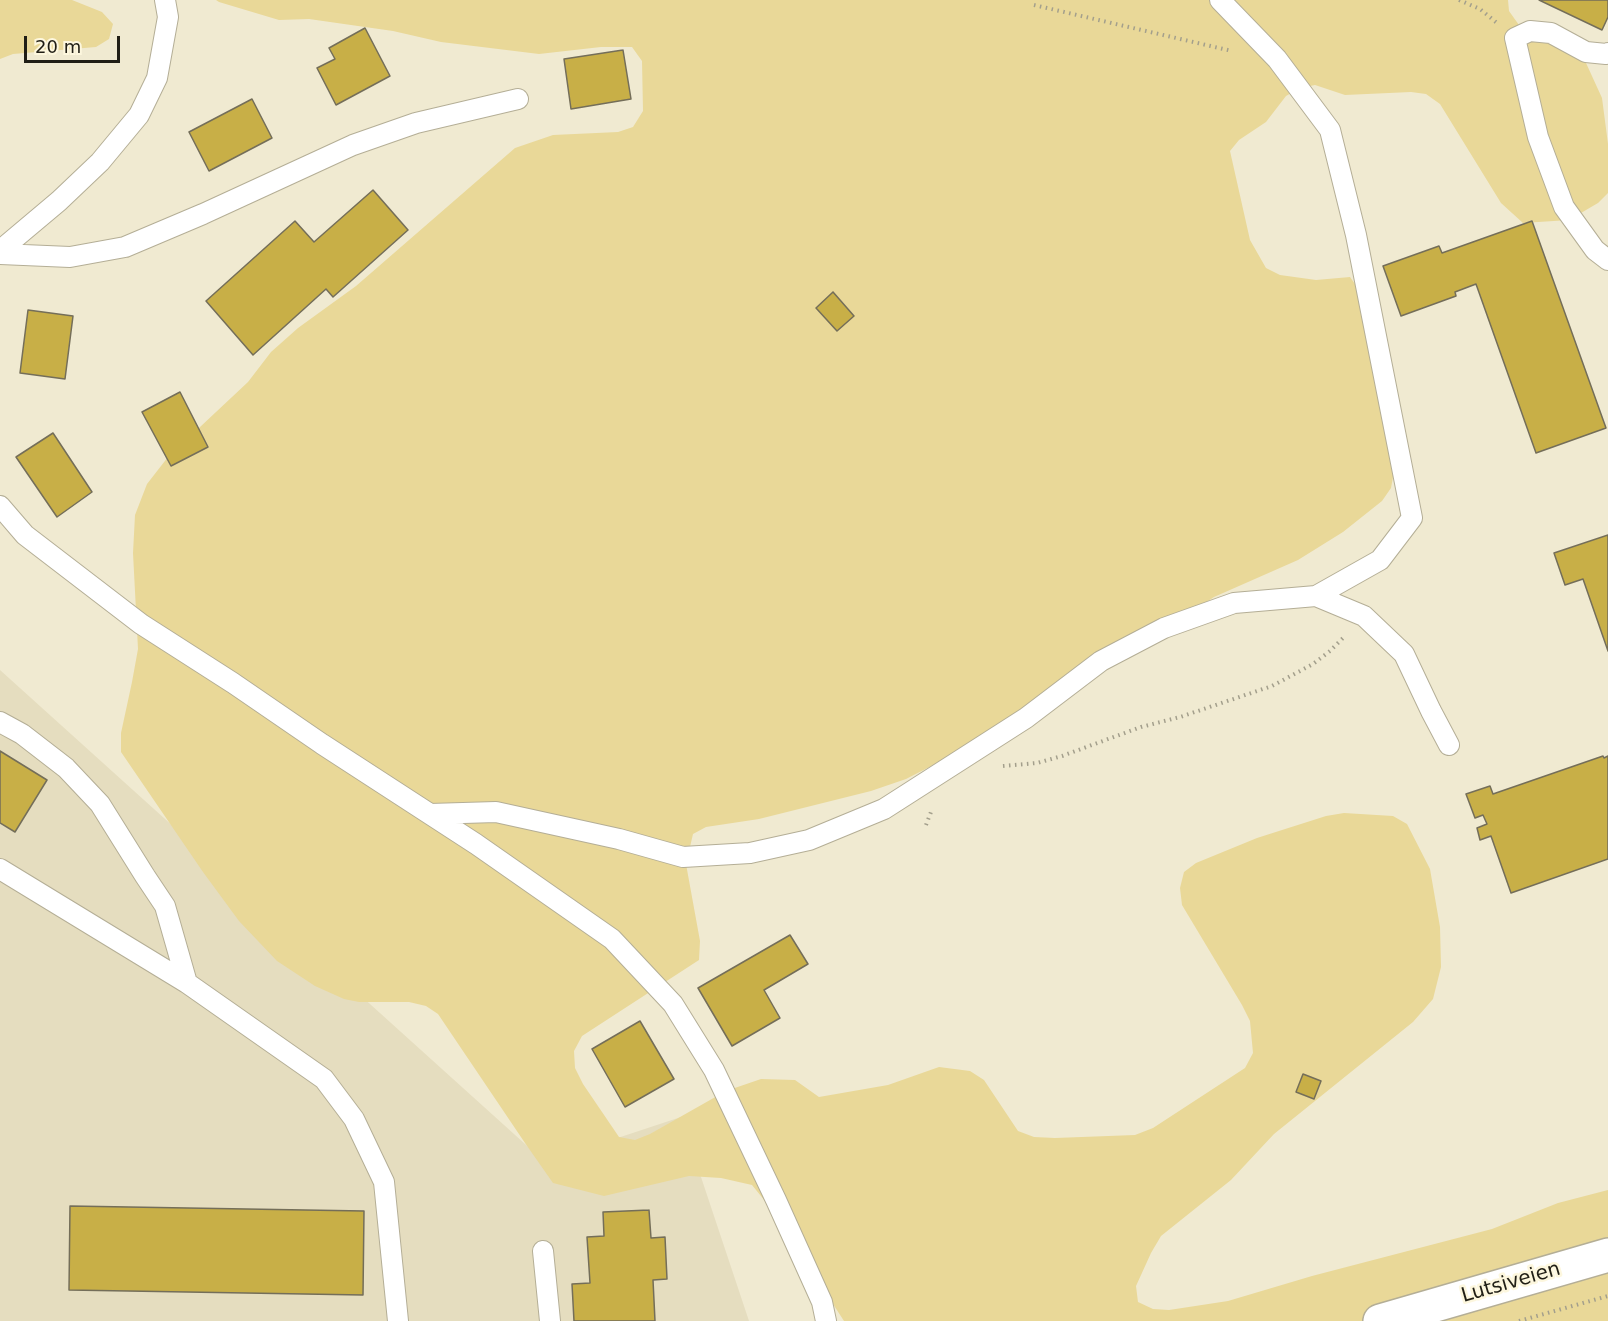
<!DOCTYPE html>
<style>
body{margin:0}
#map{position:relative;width:1608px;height:1321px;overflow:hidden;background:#f0ead1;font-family:"DejaVu Sans",sans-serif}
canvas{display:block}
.scale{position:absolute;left:24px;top:36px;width:96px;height:27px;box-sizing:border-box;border:3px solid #201e15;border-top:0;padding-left:8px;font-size:18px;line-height:21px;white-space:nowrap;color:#201e15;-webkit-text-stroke:4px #fdf7de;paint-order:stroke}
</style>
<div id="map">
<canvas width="1608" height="1321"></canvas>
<div class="scale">20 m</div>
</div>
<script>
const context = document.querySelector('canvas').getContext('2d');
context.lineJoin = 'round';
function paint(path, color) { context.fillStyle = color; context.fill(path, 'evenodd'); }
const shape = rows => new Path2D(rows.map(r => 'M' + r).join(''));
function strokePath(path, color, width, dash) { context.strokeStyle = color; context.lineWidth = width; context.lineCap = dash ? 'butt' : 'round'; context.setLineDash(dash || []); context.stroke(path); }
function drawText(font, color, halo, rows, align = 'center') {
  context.font = font + ' "DejaVu Sans",sans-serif'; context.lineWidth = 5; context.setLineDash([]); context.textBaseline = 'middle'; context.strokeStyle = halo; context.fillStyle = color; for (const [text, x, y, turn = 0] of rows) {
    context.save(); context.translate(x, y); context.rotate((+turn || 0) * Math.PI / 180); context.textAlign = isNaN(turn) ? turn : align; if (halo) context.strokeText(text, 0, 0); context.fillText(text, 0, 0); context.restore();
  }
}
const built = shape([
 [0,670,545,1162,681,1117,749,1321,0,1321]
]);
const green = shape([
 [0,0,72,0,102,12,113,24,109,39,96,47,13,54,0,59],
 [216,0,1508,0,1509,11,1519,25,1533,34,1581,52,1602,98,1608,144,1608,193,1598,203,1569,220,1523,223,1501,203,1440,104,1426,94,1411,92,1345,95,1315,85,1300,88,1286,96,1266,122,1239,140,1230,151,1250,240,1266,268,1280,275,1316,280,1350,277,1360,291,1394,472,1391,488,1382,501,1343,532,1298,560,1214,597,1064,698,906,779,871,791,759,819,706,827,693,834,686,864,700,941,699,960,582,1036,574,1051,575,1068,583,1084,619,1137,635,1140,650,1134,726,1091,761,1079,795,1080,819,1097,888,1085,939,1067,970,1071,984,1080,1018,1131,1034,1137,1055,1138,1135,1135,1153,1128,1245,1068,1253,1053,1250,1021,1242,1005,1182,905,1180,888,1184,872,1196,863,1257,838,1326,816,1344,813,1393,816,1407,824,1430,869,1440,927,1441,967,1433,999,1413,1022,1274,1134,1231,1180,1161,1236,1151,1253,1136,1286,1138,1302,1153,1309,1169,1310,1228,1301,1312,1276,1492,1229,1558,1203,1608,1190,1608,1321,844,1321,773,1211,752,1185,721,1178,689,1176,604,1196,553,1183,525,1143,438,1014,426,1006,409,1002,359,1002,344,999,315,986,277,961,239,921,203,872,121,752,121,733,132,682,138,649,133,553,135,515,147,484,168,457,248,382,271,352,298,328,356,286,515,148,553,135,618,132,633,127,643,111,642,61,632,47,601,47,539,54,441,42,393,31,309,19,279,20,219,2]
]);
const building = shape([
 [1539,0,1608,0,1608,17,1602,30,1539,0],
 [365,28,390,76,336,105,317,68,335,59,329,48,365,28],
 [623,50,631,99,571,109,564,59,623,50],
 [252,99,272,138,209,171,189,132,252,99],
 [373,190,408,230,333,297,326,289,253,355,206,301,295,221,314,242,373,190],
 [1532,221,1606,428,1536,453,1476,284,1455,292,1456,296,1401,316,1383,266,1439,246,1442,253,1532,221],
 [833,292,854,316,837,331,816,308,833,292],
 [28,310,73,316,65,379,20,373,28,310],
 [180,392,208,447,171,466,142,412,180,392],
 [53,433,92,492,57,517,16,457,53,433],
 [1608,535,1608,651,1583,579,1565,585,1554,553,1608,535],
 [0,751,47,780,15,832,0,823,0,751],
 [1603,756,1604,758,1608,756,1608,859,1511,893,1491,836,1480,840,1477,828,1487,824,1483,815,1475,818,1466,794,1490,786,1493,794,1603,756],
 [790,935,808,964,764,990,780,1018,732,1046,698,988,790,935],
 [640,1021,674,1079,625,1107,592,1049,640,1021],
 [1303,1074,1321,1081,1314,1099,1296,1092,1303,1074],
 [70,1206,364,1211,363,1295,69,1290,70,1206],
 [649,1210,651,1238,665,1237,667,1279,653,1280,655,1321,574,1321,572,1284,590,1283,587,1237,604,1236,603,1212,649,1210]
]);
const path = shape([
 [1459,0,1480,9,1497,23],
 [1034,5,1232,51],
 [1003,766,1037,763,1062,756,1141,727,1180,717,1272,686,1313,664,1330,651,1345,636],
 [926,825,931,812,934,810],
 [1519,1321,1608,1296]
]);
const service = shape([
 [1608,53,1606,54,1586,52,1551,33,1530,31,1515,38,1538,137,1564,207,1595,250,1608,260],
 [0,254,70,257,125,247,203,214,353,145,416,123,518,99],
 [0,254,3,248,59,201,100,162,139,115,157,78,168,17,165,0],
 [0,506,25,535,141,624,233,683,322,744,476,844,612,939,673,1004,714,1070,776,1200,822,1302,826,1321],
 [1316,596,1364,616,1404,654,1431,711,1449,745],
 [0,722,22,734,66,768,100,804,145,876,165,906,187,983],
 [430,814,496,812,619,839,683,857,750,853,809,840,884,809,1026,718,1101,661,1164,628,1234,603,1316,596,1380,560,1412,518,1356,235,1330,130,1277,59,1220,0],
 [0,869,187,983,324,1079,354,1119,384,1182,398,1321],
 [543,1251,550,1321]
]);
const primary = shape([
 [1380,1321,1608,1255]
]);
const streetNames = [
 ["Lutsiveien",1511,1283,-16]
];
paint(built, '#e5ddbf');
paint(green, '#e9d898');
paint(building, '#c8af47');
strokePath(building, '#746e59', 1.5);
strokePath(service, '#b4ae96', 22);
strokePath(primary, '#b4ae96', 36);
strokePath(path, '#a39f8c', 4, [1.5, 4.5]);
strokePath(service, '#fff', 20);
strokePath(primary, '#fff', 33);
drawText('20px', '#201e15', '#fdf7de', streetNames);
</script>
